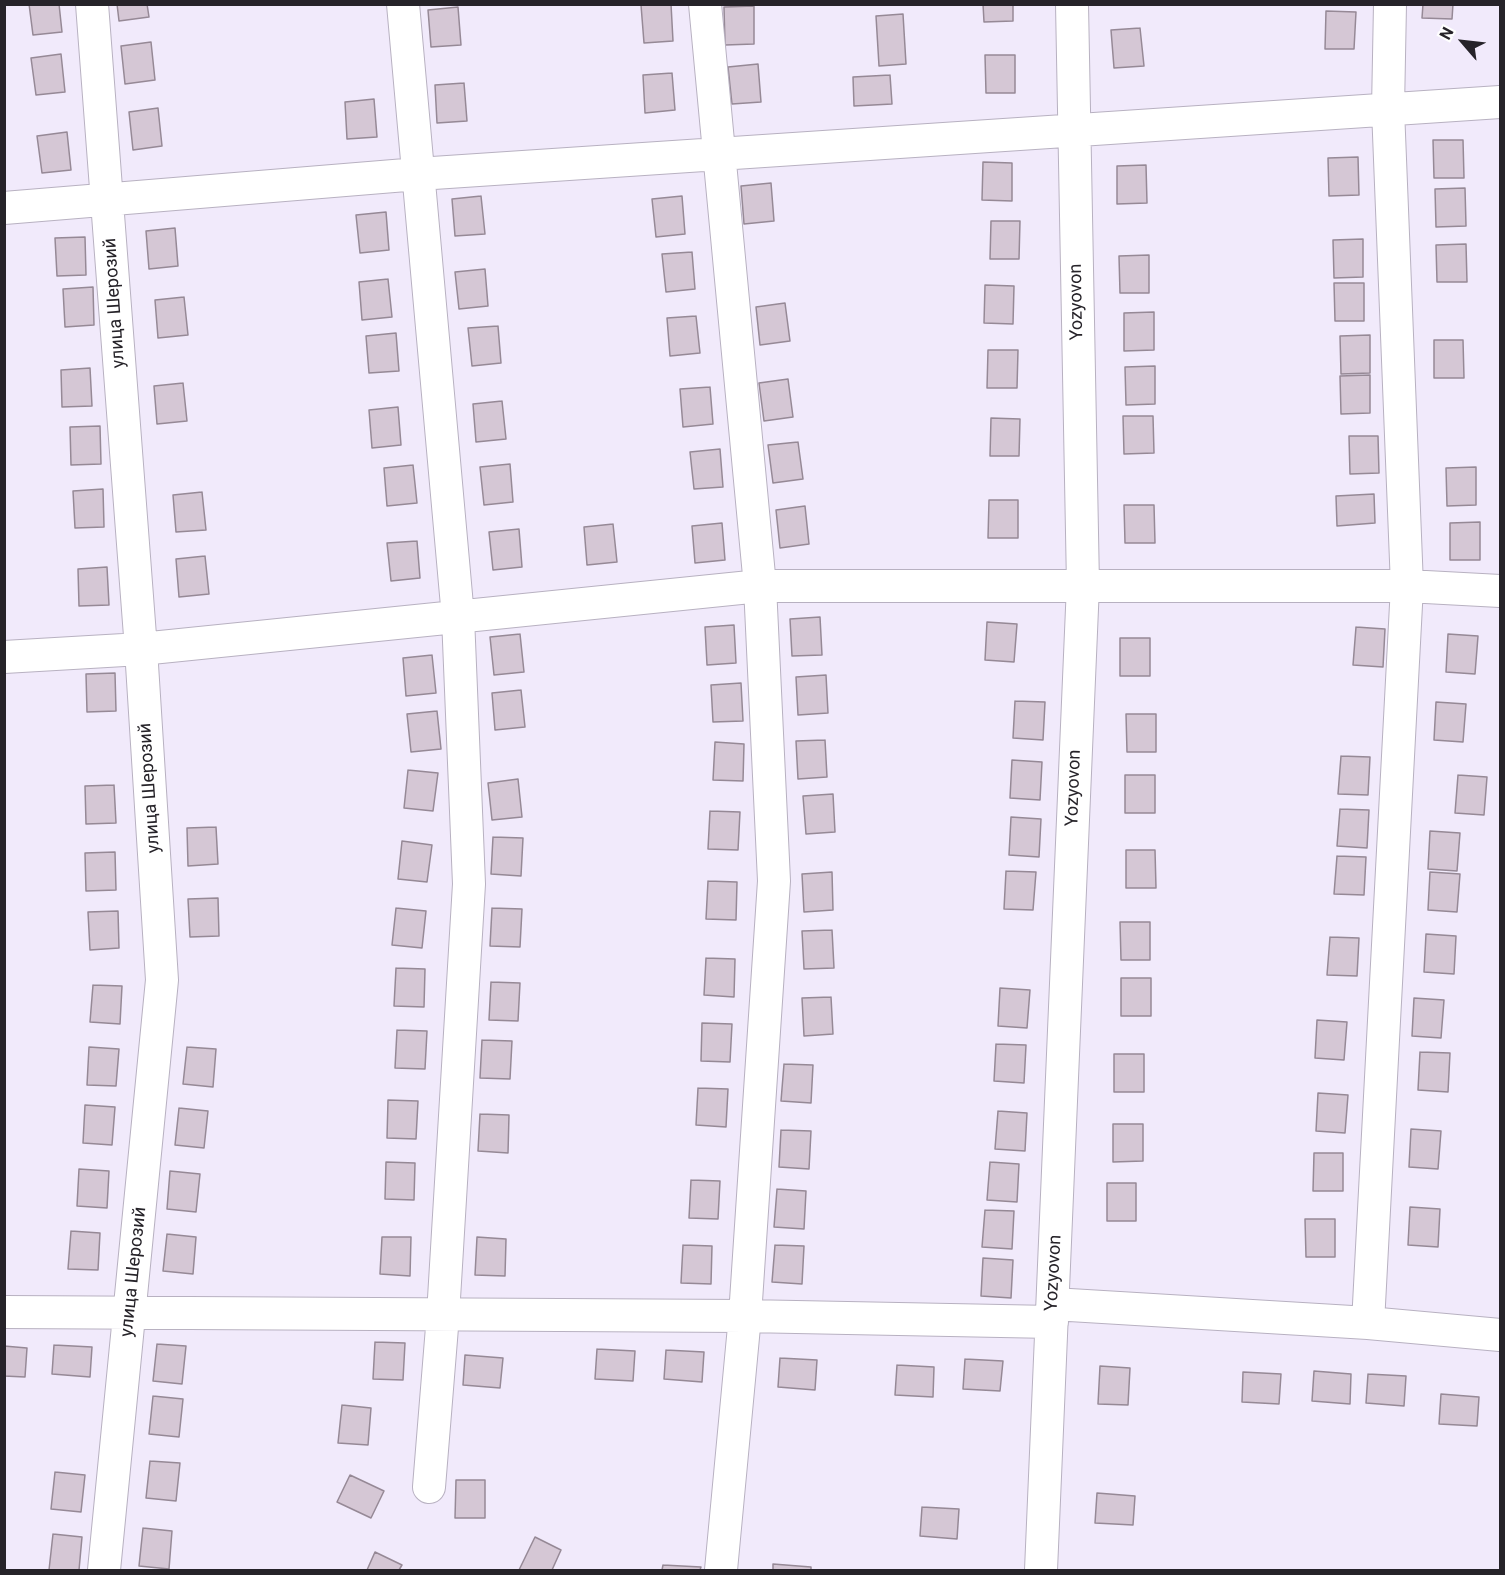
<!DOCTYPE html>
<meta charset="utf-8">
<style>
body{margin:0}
#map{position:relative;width:1505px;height:1575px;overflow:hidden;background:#f1eafb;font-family:Roboto,sans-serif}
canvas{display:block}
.frame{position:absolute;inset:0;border:6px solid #262329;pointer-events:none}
.north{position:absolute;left:1433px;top:12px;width:60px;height:60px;-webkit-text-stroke:4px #fff;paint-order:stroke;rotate:298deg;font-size:16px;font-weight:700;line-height:24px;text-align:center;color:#262329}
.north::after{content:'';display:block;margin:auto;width:21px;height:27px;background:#262329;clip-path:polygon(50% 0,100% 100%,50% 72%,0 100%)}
</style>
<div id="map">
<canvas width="1505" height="1575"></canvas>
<div class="frame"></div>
<div class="north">N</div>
</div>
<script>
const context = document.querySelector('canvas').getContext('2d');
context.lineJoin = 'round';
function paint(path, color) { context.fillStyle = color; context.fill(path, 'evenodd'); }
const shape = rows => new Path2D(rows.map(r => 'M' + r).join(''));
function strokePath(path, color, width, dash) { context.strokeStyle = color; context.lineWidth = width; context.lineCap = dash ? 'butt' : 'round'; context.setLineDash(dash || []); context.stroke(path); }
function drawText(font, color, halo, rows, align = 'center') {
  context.font = font + ' Roboto,sans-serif'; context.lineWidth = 5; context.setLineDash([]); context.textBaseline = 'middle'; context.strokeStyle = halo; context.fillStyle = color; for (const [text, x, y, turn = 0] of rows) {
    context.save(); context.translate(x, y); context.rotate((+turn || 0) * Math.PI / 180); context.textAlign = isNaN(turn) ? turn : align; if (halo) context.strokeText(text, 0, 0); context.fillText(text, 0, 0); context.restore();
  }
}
const building = shape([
 [29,4,59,4,62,32,33,35,29,4],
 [117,4,147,4,149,17,119,21,117,4],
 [671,4,673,41,644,43,641,5,671,4],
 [983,4,1013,4,1013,21,984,22,983,4],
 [1423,4,1453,4,1452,19,1422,18,1423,4],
 [754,6,754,44,725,45,724,7,754,6],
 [458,7,461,45,431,47,428,10,458,7],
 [1326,11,1356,12,1354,49,1325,49,1326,11],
 [903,14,906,64,879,66,876,16,903,14],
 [1140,28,1144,66,1114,68,1111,30,1140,28],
 [151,42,155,80,125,84,121,46,151,42],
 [61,54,65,92,36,95,31,58,61,54],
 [985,55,1015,55,1015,93,986,93,985,55],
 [758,64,761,102,732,104,728,67,758,64],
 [672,73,675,110,645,113,643,75,672,73],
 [890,75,892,104,854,106,853,77,890,75],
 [464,83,467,121,437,123,435,85,464,83],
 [374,99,377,137,347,139,345,102,374,99],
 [158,108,162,146,133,150,129,112,158,108],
 [67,132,71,170,42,173,37,136,67,132],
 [1433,140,1463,140,1464,178,1434,178,1433,140],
 [1358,157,1359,195,1329,196,1328,158,1358,157],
 [983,162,1012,163,1012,201,982,200,983,162],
 [1146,165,1147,203,1117,204,1117,166,1146,165],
 [771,183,774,221,744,224,741,186,771,183],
 [1465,188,1466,226,1436,227,1435,189,1465,188],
 [481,196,485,234,455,236,452,199,481,196],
 [682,196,685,234,656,237,652,199,682,196],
 [386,212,389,250,360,253,356,215,386,212],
 [991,221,1020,221,1019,259,990,259,991,221],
 [175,228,178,266,149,269,146,231,175,228],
 [85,237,86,275,57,276,55,238,85,237],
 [1363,239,1363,277,1334,278,1333,240,1363,239],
 [1466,244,1467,282,1437,282,1436,245,1466,244],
 [692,252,695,289,666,292,662,254,692,252],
 [1149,255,1149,293,1120,293,1119,256,1149,255],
 [485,269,488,306,459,309,455,272,485,269],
 [388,279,392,317,362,320,359,282,388,279],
 [1334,283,1364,283,1364,321,1335,321,1334,283],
 [985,285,1014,286,1013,324,984,323,985,285],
 [93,287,94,325,65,327,63,289,93,287],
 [184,297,188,335,158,338,155,300,184,297],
 [785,303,790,341,760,345,756,307,785,303],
 [1154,312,1154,350,1124,351,1124,313,1154,312],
 [696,316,700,353,670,356,667,318,696,316],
 [498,326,501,363,472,366,468,328,498,326],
 [396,333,399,371,369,373,366,336,396,333],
 [1370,335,1370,373,1341,374,1340,336,1370,335],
 [1434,340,1463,340,1464,378,1434,378,1434,340],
 [988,350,1018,350,1017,388,987,388,988,350],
 [1155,366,1155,404,1126,405,1125,367,1155,366],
 [90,368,92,406,62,407,61,370,90,368],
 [1370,375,1370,413,1341,414,1340,376,1370,375],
 [788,379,793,417,764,421,759,383,788,379],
 [183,383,187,421,157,424,154,386,183,383],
 [710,387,713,424,683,427,680,389,710,387],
 [502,401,506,439,476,442,473,404,502,401],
 [398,407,401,445,372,448,369,410,398,407],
 [1123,416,1153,416,1154,453,1124,454,1123,416],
 [991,418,1020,419,1019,456,990,456,991,418],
 [100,426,101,464,71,465,70,427,100,426],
 [1349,436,1378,436,1379,473,1350,474,1349,436],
 [798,442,803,479,773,483,768,445,798,442],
 [720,449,723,487,694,489,690,452,720,449],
 [510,464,513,502,484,505,480,467,510,464],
 [413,465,417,503,387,506,384,468,413,465],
 [1476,467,1476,505,1447,506,1446,468,1476,467],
 [103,489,104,527,75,528,73,491,103,489],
 [202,492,206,530,176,532,173,495,202,492],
 [1374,494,1375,523,1337,526,1336,496,1374,494],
 [989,500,1018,500,1018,538,988,538,989,500],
 [1124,505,1154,505,1155,543,1125,543,1124,505],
 [805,506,809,544,780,548,776,510,805,506],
 [1480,522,1480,560,1450,560,1450,523,1480,522],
 [722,523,725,560,695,563,692,526,722,523],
 [613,524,617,562,587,565,584,527,613,524],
 [519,529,522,567,493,570,489,532,519,529],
 [417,541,420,578,391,581,387,543,417,541],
 [205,556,209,594,179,597,176,559,205,556],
 [107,567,109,605,79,606,78,569,107,567],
 [820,617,822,655,792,656,790,619,820,617],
 [987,622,1017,624,1014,662,985,660,987,622],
 [734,625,736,663,707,665,705,627,734,625],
 [1356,627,1385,629,1383,667,1353,665,1356,627],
 [520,634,524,672,494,675,490,637,520,634],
 [1448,634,1478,636,1475,674,1446,672,1448,634],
 [1120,638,1150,638,1150,676,1120,676,1120,638],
 [432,655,436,693,406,696,403,658,432,655],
 [115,673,116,711,87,712,86,674,115,673],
 [826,675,828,713,798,715,796,677,826,675],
 [741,683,743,721,713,722,711,685,741,683],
 [521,690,525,727,495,730,492,693,521,690],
 [1015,701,1045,702,1043,740,1013,738,1015,701],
 [1436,702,1466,704,1463,742,1434,740,1436,702],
 [437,711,441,749,411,752,407,714,437,711],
 [1126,714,1156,714,1156,752,1127,752,1126,714],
 [825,740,827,777,798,779,796,741,825,740],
 [715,742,744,744,743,781,713,780,715,742],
 [1341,756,1370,757,1368,795,1338,794,1341,756],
 [1012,760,1042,762,1040,800,1010,798,1012,760],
 [408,770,438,773,433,811,404,808,408,770],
 [1125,775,1155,775,1155,813,1125,813,1125,775],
 [1458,775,1487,777,1484,815,1455,813,1458,775],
 [518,779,522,817,492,820,488,783,518,779],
 [114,785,116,823,86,824,85,786,114,785],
 [833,794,835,832,806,834,803,796,833,794],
 [1340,809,1369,810,1367,848,1337,846,1340,809],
 [710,811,740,812,738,850,708,849,710,811],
 [1011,817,1041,819,1039,857,1009,855,1011,817],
 [216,827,218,864,188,866,187,828,216,827],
 [1430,831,1460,833,1457,871,1428,869,1430,831],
 [493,837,523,838,521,876,491,874,493,837],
 [402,841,432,845,427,882,398,879,402,841],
 [1126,850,1155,850,1156,888,1126,888,1126,850],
 [115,852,116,890,86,891,85,853,115,852],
 [1337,856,1366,857,1364,895,1334,894,1337,856],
 [1006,871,1036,872,1033,910,1004,909,1006,871],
 [832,872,833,910,804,912,802,874,832,872],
 [1430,872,1460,874,1457,912,1428,910,1430,872],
 [708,881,737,882,736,920,706,919,708,881],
 [218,898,219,936,190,937,188,899,218,898],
 [396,908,426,911,422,948,392,945,396,908],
 [492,908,522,909,520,947,490,946,492,908],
 [118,911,119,948,90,950,88,912,118,911],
 [1120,922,1150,922,1150,960,1121,960,1120,922],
 [832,930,834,968,804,969,802,931,832,930],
 [1426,934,1456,936,1454,974,1424,972,1426,934],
 [1330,937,1359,938,1357,976,1327,975,1330,937],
 [706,958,735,959,734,997,704,995,706,958],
 [396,968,425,969,424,1007,394,1006,396,968],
 [1121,978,1151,978,1151,1016,1121,1016,1121,978],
 [491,982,520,983,518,1021,489,1020,491,982],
 [93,985,122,986,120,1024,90,1022,93,985],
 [1000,988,1030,990,1027,1028,998,1026,1000,988],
 [831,997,833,1034,804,1036,802,998,831,997],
 [1414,998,1444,1000,1441,1038,1412,1036,1414,998],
 [1317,1020,1347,1022,1344,1060,1315,1058,1317,1020],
 [702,1023,732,1024,730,1062,701,1061,702,1023],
 [397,1030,427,1031,425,1069,395,1068,397,1030],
 [482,1040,512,1041,510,1079,480,1078,482,1040],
 [996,1044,1026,1045,1024,1083,994,1081,996,1044],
 [89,1047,119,1049,116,1086,87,1085,89,1047],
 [187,1047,216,1049,213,1087,183,1084,187,1047],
 [1420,1052,1450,1053,1448,1092,1418,1090,1420,1052],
 [1114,1054,1144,1054,1144,1092,1114,1092,1114,1054],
 [784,1064,813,1065,811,1103,781,1101,784,1064],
 [698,1088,728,1089,726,1127,696,1125,698,1088],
 [1318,1093,1348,1095,1345,1133,1316,1131,1318,1093],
 [388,1100,418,1101,416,1139,387,1138,388,1100],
 [85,1105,115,1107,112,1145,83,1143,85,1105],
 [179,1108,208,1111,204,1148,175,1145,179,1108],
 [998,1111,1027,1113,1025,1151,995,1149,998,1111],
 [480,1114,509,1115,508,1153,478,1151,480,1114],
 [1113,1124,1143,1124,1143,1161,1113,1162,1113,1124],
 [1411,1129,1441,1131,1438,1169,1409,1167,1411,1129],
 [781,1130,811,1131,809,1169,779,1167,781,1130],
 [1314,1153,1343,1153,1343,1191,1313,1191,1314,1153],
 [386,1162,415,1163,414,1200,385,1199,386,1162],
 [990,1162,1019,1164,1017,1202,987,1200,990,1162],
 [79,1169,109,1171,107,1208,77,1206,79,1169],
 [170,1171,200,1174,196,1212,167,1209,170,1171],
 [691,1180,720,1181,718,1219,689,1218,691,1180],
 [1107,1183,1136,1183,1136,1221,1107,1221,1107,1183],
 [777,1189,806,1191,804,1229,774,1227,777,1189],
 [1410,1207,1440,1209,1438,1247,1408,1245,1410,1207],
 [985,1210,1014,1211,1012,1249,982,1247,985,1210],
 [1305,1219,1335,1219,1335,1257,1306,1257,1305,1219],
 [71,1231,100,1233,98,1270,68,1269,71,1231],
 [167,1234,196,1237,193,1274,163,1271,167,1234],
 [382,1237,411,1237,410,1276,380,1274,382,1237],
 [477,1237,506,1239,505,1276,475,1275,477,1237],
 [683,1245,712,1246,711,1284,681,1283,683,1245],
 [775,1245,804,1246,802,1284,772,1282,775,1245],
 [983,1258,1013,1260,1011,1298,981,1296,983,1258],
 [375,1342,405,1343,403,1380,373,1379,375,1342],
 [157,1344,186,1346,182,1384,153,1381,157,1344],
 [54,1345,92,1347,90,1377,52,1374,54,1345],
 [4,1346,27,1348,25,1377,4,1376,4,1346],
 [597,1349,635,1351,633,1381,595,1379,597,1349],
 [666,1350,704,1352,702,1382,664,1379,666,1350],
 [465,1355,503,1358,500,1388,463,1385,465,1355],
 [780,1358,817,1360,815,1390,778,1387,780,1358],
 [965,1359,1003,1361,1000,1391,963,1389,965,1359],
 [897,1365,934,1367,933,1397,895,1395,897,1365],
 [1100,1366,1130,1368,1128,1405,1098,1404,1100,1366],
 [1314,1371,1351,1374,1350,1404,1312,1401,1314,1371],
 [1243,1372,1281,1374,1279,1404,1242,1402,1243,1372],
 [1368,1374,1406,1376,1404,1406,1366,1403,1368,1374],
 [1441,1394,1479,1397,1477,1426,1439,1424,1441,1394],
 [153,1396,183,1399,179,1437,149,1434,153,1396],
 [342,1405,371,1408,368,1445,338,1443,342,1405],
 [150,1461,180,1463,176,1501,146,1498,150,1461],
 [55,1472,85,1475,81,1512,51,1509,55,1472],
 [350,1475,384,1491,371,1518,337,1502,350,1475],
 [456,1480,485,1480,485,1518,455,1518,456,1480],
 [1097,1493,1135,1496,1133,1525,1095,1523,1097,1493],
 [922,1507,959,1509,957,1539,920,1536,922,1507],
 [143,1528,172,1531,169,1569,139,1566,143,1528],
 [53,1534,82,1537,79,1570,49,1570,53,1534],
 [535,1537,561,1550,552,1570,519,1570,535,1537],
 [375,1552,402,1565,399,1570,367,1570,375,1552],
 [773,1564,811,1567,811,1570,773,1570,773,1564],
 [663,1565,701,1567,700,1570,662,1570,663,1565]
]);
const minor = shape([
 [92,4,141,649,162,980,104,1570],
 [403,4,458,617,469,884,443,1315,429,1487],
 [705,4,760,586,774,881,745,1316,721,1570],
 [4,208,418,174,1500,102],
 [4,657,141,649,760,586,1407,586,1500,591],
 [1053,1304,1368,1323,1500,1335],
 [4,1312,745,1316,1052,1322],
 [1368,1323,1407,586,1388,109,1390,4],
 [1041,1570,1083,585,1072,4]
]);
const streetNames = [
 ["Yozyovon",1077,302,-91],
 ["улица Шерозий",115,303,-94],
 ["улица Шерозий",150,788,-94],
 ["Yozyovon",1074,788,-88],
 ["улица Шерозий",134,1272,-84],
 ["Yozyovon",1054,1273,-87]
];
paint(building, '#d5c7d5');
strokePath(building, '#968996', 1.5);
strokePath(minor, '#b8b1c1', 34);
strokePath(minor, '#fff', 32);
drawText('18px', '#262329', '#fff', streetNames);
</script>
